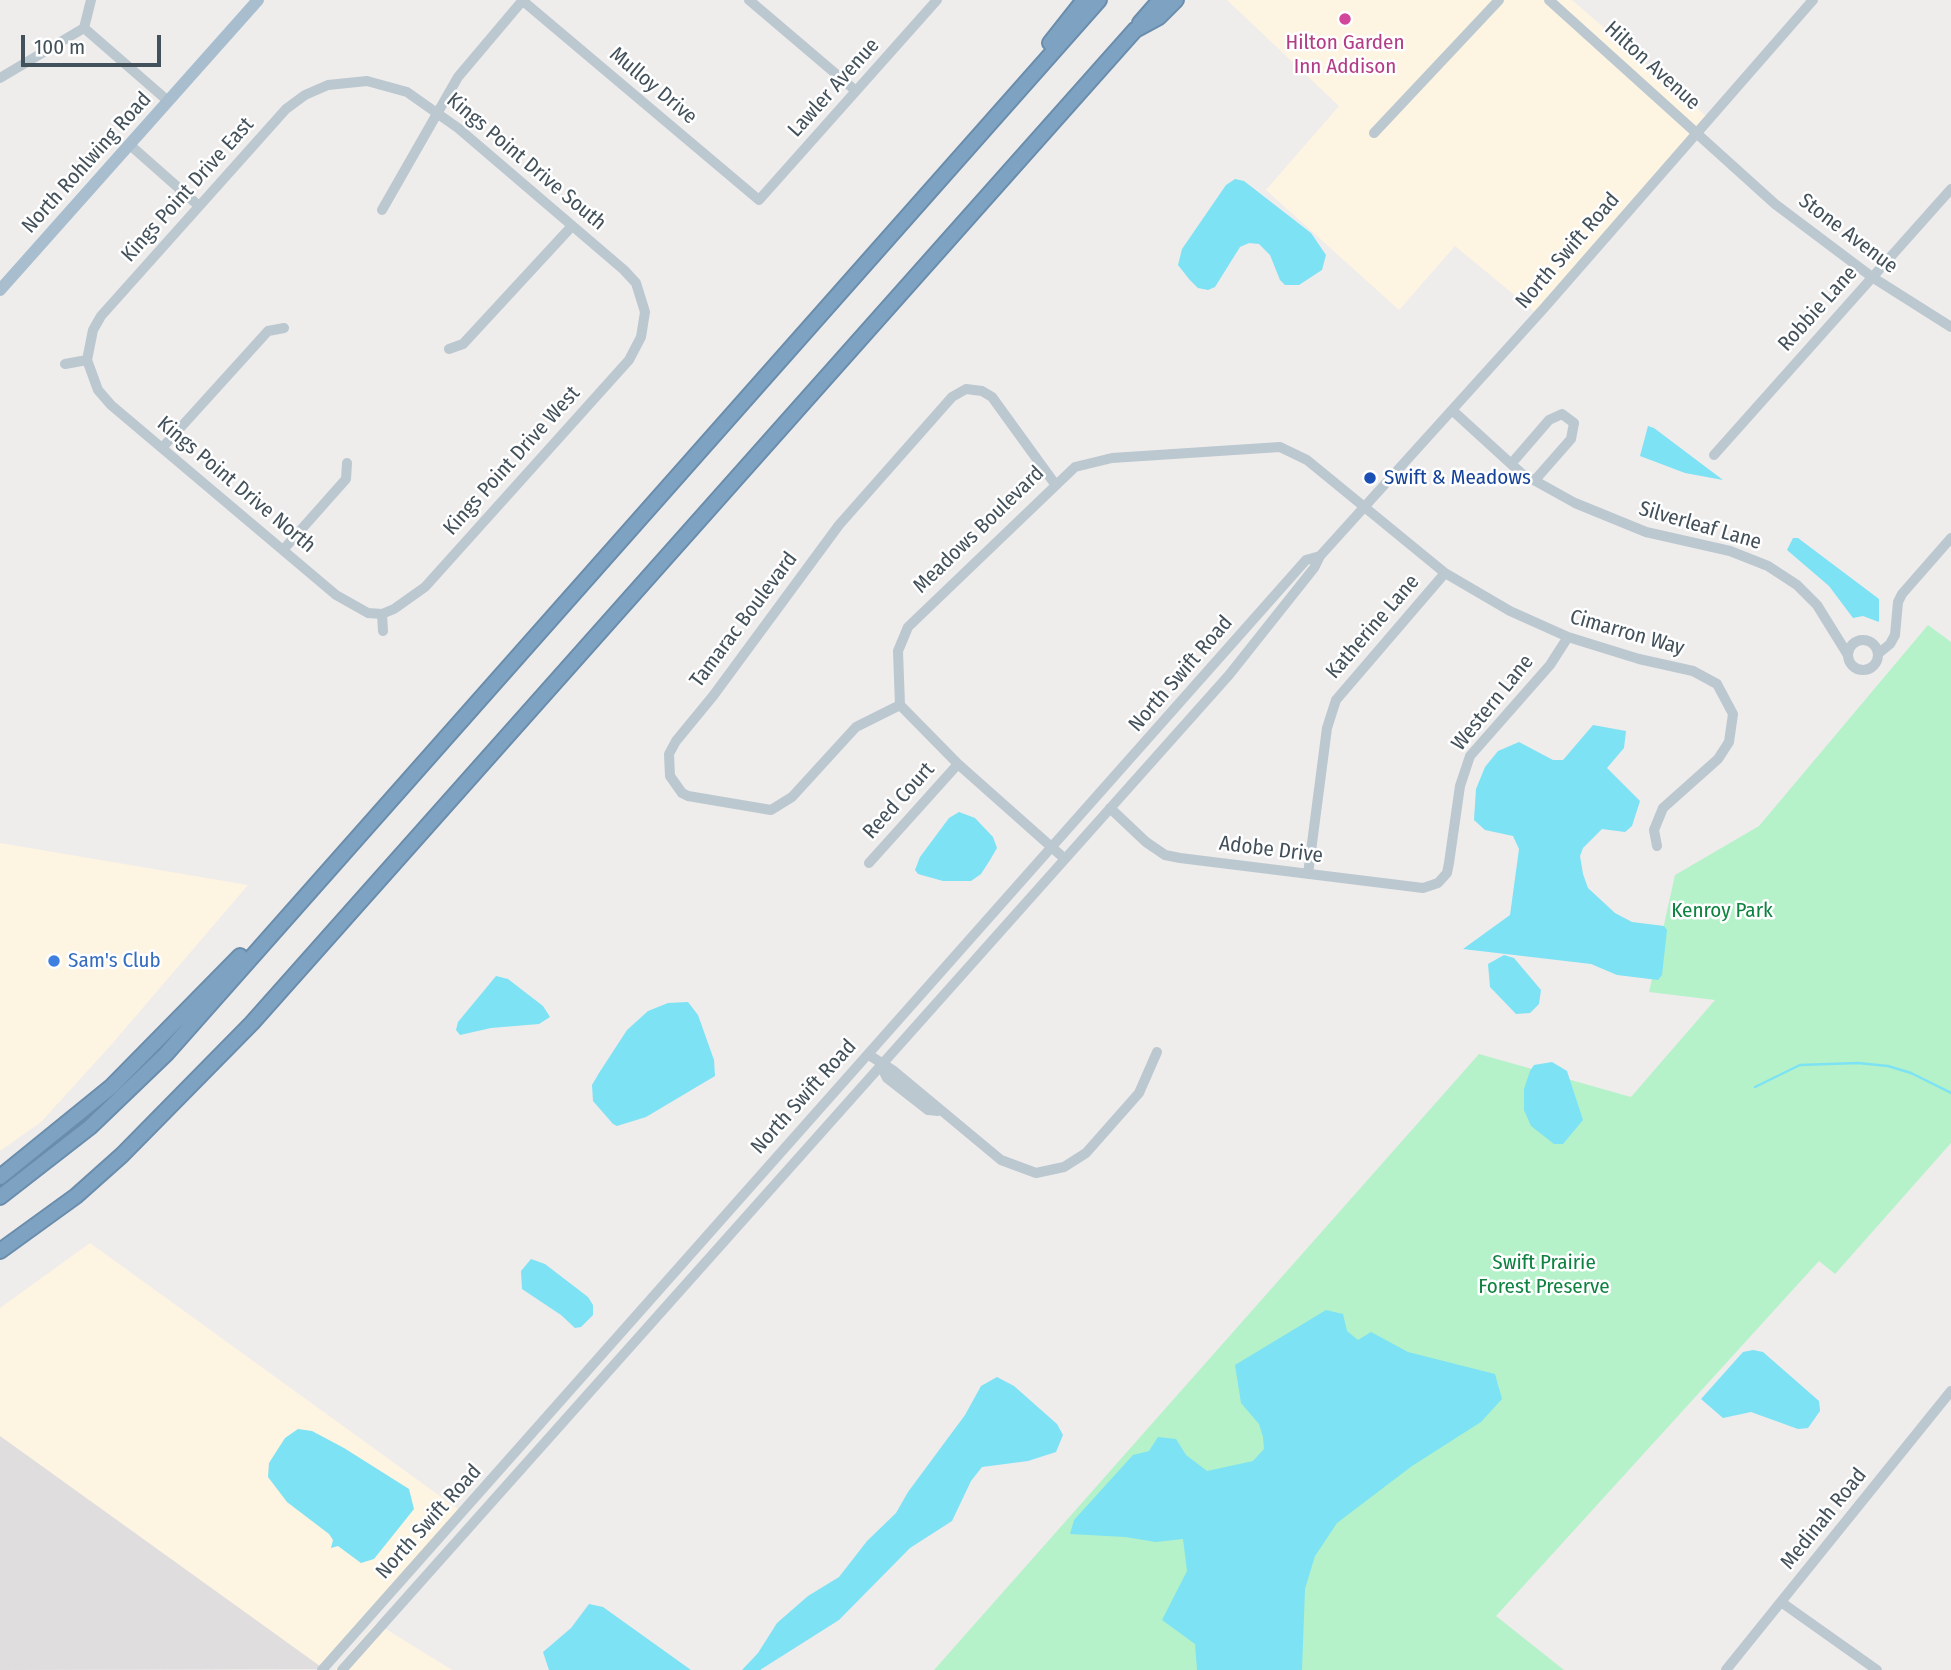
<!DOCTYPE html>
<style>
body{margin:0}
#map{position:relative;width:1951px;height:1670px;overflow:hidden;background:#efecec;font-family:"Fira Sans Condensed",sans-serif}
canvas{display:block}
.scale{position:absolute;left:21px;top:35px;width:140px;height:32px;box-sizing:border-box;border:4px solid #43515b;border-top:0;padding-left:9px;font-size:21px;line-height:24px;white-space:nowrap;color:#43515b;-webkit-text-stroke:5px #fff;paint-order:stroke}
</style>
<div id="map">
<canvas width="1951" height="1670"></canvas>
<div class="scale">100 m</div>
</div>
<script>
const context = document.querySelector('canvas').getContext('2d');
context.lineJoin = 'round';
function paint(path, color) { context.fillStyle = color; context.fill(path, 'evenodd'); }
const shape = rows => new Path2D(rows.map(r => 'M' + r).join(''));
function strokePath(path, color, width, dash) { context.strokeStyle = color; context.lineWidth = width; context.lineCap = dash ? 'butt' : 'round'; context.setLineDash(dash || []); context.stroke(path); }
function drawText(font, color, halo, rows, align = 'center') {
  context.font = font + ' "Fira Sans Condensed",sans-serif'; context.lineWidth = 5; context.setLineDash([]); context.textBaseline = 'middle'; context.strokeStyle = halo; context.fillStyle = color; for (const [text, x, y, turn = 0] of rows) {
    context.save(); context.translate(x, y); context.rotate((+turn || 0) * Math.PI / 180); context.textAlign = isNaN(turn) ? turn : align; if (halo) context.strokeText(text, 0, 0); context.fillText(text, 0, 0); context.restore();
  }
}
const commercial = shape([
 [1227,0,1572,0,1706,116,1535,312,1455,246,1399,310,1266,190,1339,106],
 [0,843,248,885,111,1045,41,1122,0,1151],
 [90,1243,462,1512,324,1669,0,1436,0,1308],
 [376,1623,452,1670,335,1670]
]);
const education = shape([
 [0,1436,324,1669,0,1670]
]);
const green = shape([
 [1928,625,1951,642,1951,1143,1835,1274,1819,1261,1496,1616,1564,1670,934,1670,1479,1054,1631,1097,1715,1000,1649,992,1675,875,1759,826]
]);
const water = shape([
 [1235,179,1244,181,1311,233,1326,255,1322,270,1299,285,1285,285,1280,280,1270,255,1259,244,1249,243,1240,247,1215,287,1208,290,1198,288,1189,279,1178,265,1182,249,1226,185],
 [1648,426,1654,428,1723,480,1685,473,1640,456],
 [1793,538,1798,538,1879,599,1879,622,1863,616,1853,618,1829,586,1787,550],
 [1593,725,1626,731,1624,748,1607,768,1640,801,1632,826,1625,832,1602,829,1583,848,1580,856,1583,874,1588,888,1615,913,1632,922,1664,926,1667,930,1662,975,1658,980,1617,975,1591,964,1463,949,1510,915,1519,849,1513,836,1485,830,1474,820,1476,789,1485,767,1498,751,1519,742,1553,760,1563,760],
 [959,812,975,818,993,837,997,848,990,860,981,874,971,881,943,881,918,874,915,870,920,857,949,818],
 [1504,955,1514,958,1541,990,1539,1004,1530,1013,1516,1014,1490,987,1488,964],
 [496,976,508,979,543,1006,550,1017,539,1024,491,1028,460,1035,456,1030,458,1022],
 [688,1002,698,1015,714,1060,715,1076,646,1117,617,1126,613,1124,593,1101,592,1085,599,1073,627,1030,648,1011,668,1003],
 [1552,1062,1567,1071,1583,1120,1563,1144,1554,1144,1531,1126,1524,1110,1524,1089,1530,1071,1534,1065],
 [531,1259,545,1264,588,1297,593,1305,593,1315,581,1327,575,1328,561,1315,522,1289,521,1271],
 [1326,1310,1343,1314,1347,1331,1358,1340,1371,1332,1408,1352,1495,1374,1502,1399,1481,1422,1412,1466,1337,1523,1315,1556,1305,1589,1302,1670,1197,1670,1195,1644,1162,1620,1187,1571,1183,1539,1156,1542,1125,1537,1070,1534,1074,1520,1133,1455,1149,1451,1158,1437,1176,1439,1186,1455,1207,1471,1253,1461,1264,1449,1263,1437,1259,1424,1241,1403,1235,1365],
 [1753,1350,1763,1352,1819,1401,1820,1411,1808,1428,1798,1429,1751,1412,1723,1418,1701,1399,1743,1352],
 [997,1377,1014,1386,1057,1424,1063,1435,1056,1452,1028,1461,982,1467,971,1481,952,1521,910,1548,839,1620,760,1670,742,1670,758,1653,777,1623,808,1596,839,1577,867,1541,896,1513,908,1492,965,1415,981,1386],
 [298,1429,312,1431,344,1448,409,1489,414,1509,374,1559,361,1563,338,1546,331,1548,333,1540,329,1534,287,1502,268,1477,269,1463,285,1438],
 [589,1604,603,1607,691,1670,549,1670,543,1652,571,1628]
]);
const stream = shape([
 [1755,1087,1800,1065,1858,1063,1888,1066,1911,1073,1951,1093]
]);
const minor = shape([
 [91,0,84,28,168,101],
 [749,0,856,91],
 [1549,0,1775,204,1872,277,1951,327],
 [523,1,759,200,937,0],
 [0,78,84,28],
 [367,81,407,92,458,128,624,270,636,283,645,312,641,337,629,360,425,587,394,609,382,614,368,613,336,595,111,405,98,390,87,360,93,330,101,316,286,109,305,95,328,85,367,81],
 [1374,133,1499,0],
 [130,145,199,206],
 [382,210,458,77,523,0],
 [449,349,463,344,572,226],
 [65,364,87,360],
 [1452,410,1521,473,1575,503,1646,532,1730,551,1768,566,1797,585,1817,605,1848,655],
 [162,448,268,331,284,328],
 [1714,455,1951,189],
 [1511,464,1549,420,1562,414,1574,423,1571,439,1535,480],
 [283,550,346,479,347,463],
 [382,614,383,631],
 '1848 655a15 15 0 1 1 30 0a15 15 0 1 1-30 0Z',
 [1879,653,1890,644,1895,635,1898,602,1902,594,1951,538],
 [900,705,856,727,792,797,771,810,688,796,682,793,670,776,669,754,676,741,713,696,839,525,952,397,966,389,982,391,992,397,1055,484],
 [1110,808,1146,842,1165,855,1180,858,1423,888,1438,883,1447,873,1449,863,1460,786,1470,756,1550,665,1568,637],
 [1065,859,958,764,900,705,898,651,908,627,1075,467,1112,458,1280,447,1307,460,1445,573,1510,611,1568,637,1639,659,1693,671,1717,684,1733,714,1729,742,1718,759,1663,808,1654,830,1657,846],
 [869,863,958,764],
 [1308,874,1327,728,1336,700,1445,573],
 [869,1055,894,1071,1001,1160,1036,1173,1064,1167,1086,1153,1139,1093,1157,1052],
 [881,1066,887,1078,928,1110,938,1111],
 [1781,1602,1877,1670],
 [322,1670,1306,560,1320,556],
 [342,1670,1229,675,1314,568,1320,556,1545,307,1813,0],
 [1726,1670,1951,1391]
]);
const major = shape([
 [0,290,258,0]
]);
const highway = shape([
 [1140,23,1160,0],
 [1050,43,1084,0],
 [0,1177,111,1087,240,956],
 [0,1197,90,1127,166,1054,1099,0],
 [0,1251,76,1196,122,1155,252,1023,1135,30,1159,17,1176,0]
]);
const markers = [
 [1345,19,7,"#d1479c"],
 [1370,478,7,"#1a4fb4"],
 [54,961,7,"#3f7fe0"]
];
const hotelNames = [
 ["Hilton Garden",1345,43],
 ["Inn Addison",1345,67]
];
const streetNames = [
 ["Hilton Avenue",1652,66,42],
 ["Mulloy Drive",653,86,40],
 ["Lawler Avenue",834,88,-48],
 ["Kings Point Drive South",526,162,40],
 ["North Rohlwing Road",87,163,-48],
 ["Kings Point Drive East",188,190,-48],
 ["Stone Avenue",1848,234,37],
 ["North Swift Road",1568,251,-49],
 ["Robbie Lane",1818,309,-48],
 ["Kings Point Drive West",512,461,-48],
 ["Kings Point Drive North",236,485,40],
 ["Silverleaf Lane",1700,526,16],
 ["Meadows Boulevard",979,530,-44],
 ["Tamarac Boulevard",744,620,-53],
 ["Katherine Lane",1373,627,-49],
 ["Cimarron Way",1627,633,16],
 ["North Swift Road",1181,674,-49],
 ["Western Lane",1493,703,-51],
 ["Reed Court",899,801,-48],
 ["Adobe Drive",1271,850,7],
 ["North Swift Road",804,1097,-48],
 ["Medinah Road",1824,1519,-51],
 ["North Swift Road",429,1522,-48]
];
const transitNames = [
 ["Swift & Meadows",1384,478]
];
const parkNames = [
 ["Kenroy Park",1722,911],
 ["Swift Prairie",1544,1263],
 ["Forest Preserve",1544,1287]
];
const shopNames = [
 ["Sam's Club",68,961]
];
paint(commercial, '#fdf4e2');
paint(education, '#e0ddde');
paint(green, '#b5f2c9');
paint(water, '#7de2f4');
strokePath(stream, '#7de2f4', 2.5);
strokePath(highway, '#6a8dac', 18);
strokePath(minor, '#bbc8d0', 10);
strokePath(major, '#a8becf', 12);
strokePath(highway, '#7ea2c1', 14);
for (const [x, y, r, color] of markers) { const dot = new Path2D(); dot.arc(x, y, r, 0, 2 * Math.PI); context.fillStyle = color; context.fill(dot); strokePath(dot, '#fff', 2.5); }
drawText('21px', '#b23c85', '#fff', hotelNames);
drawText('21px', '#43515b', '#fff', streetNames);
drawText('21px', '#164399', '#fff', transitNames, 'left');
drawText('21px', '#0e8241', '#fff', parkNames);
drawText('21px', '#366cbe', '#fff', shopNames, 'left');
</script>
